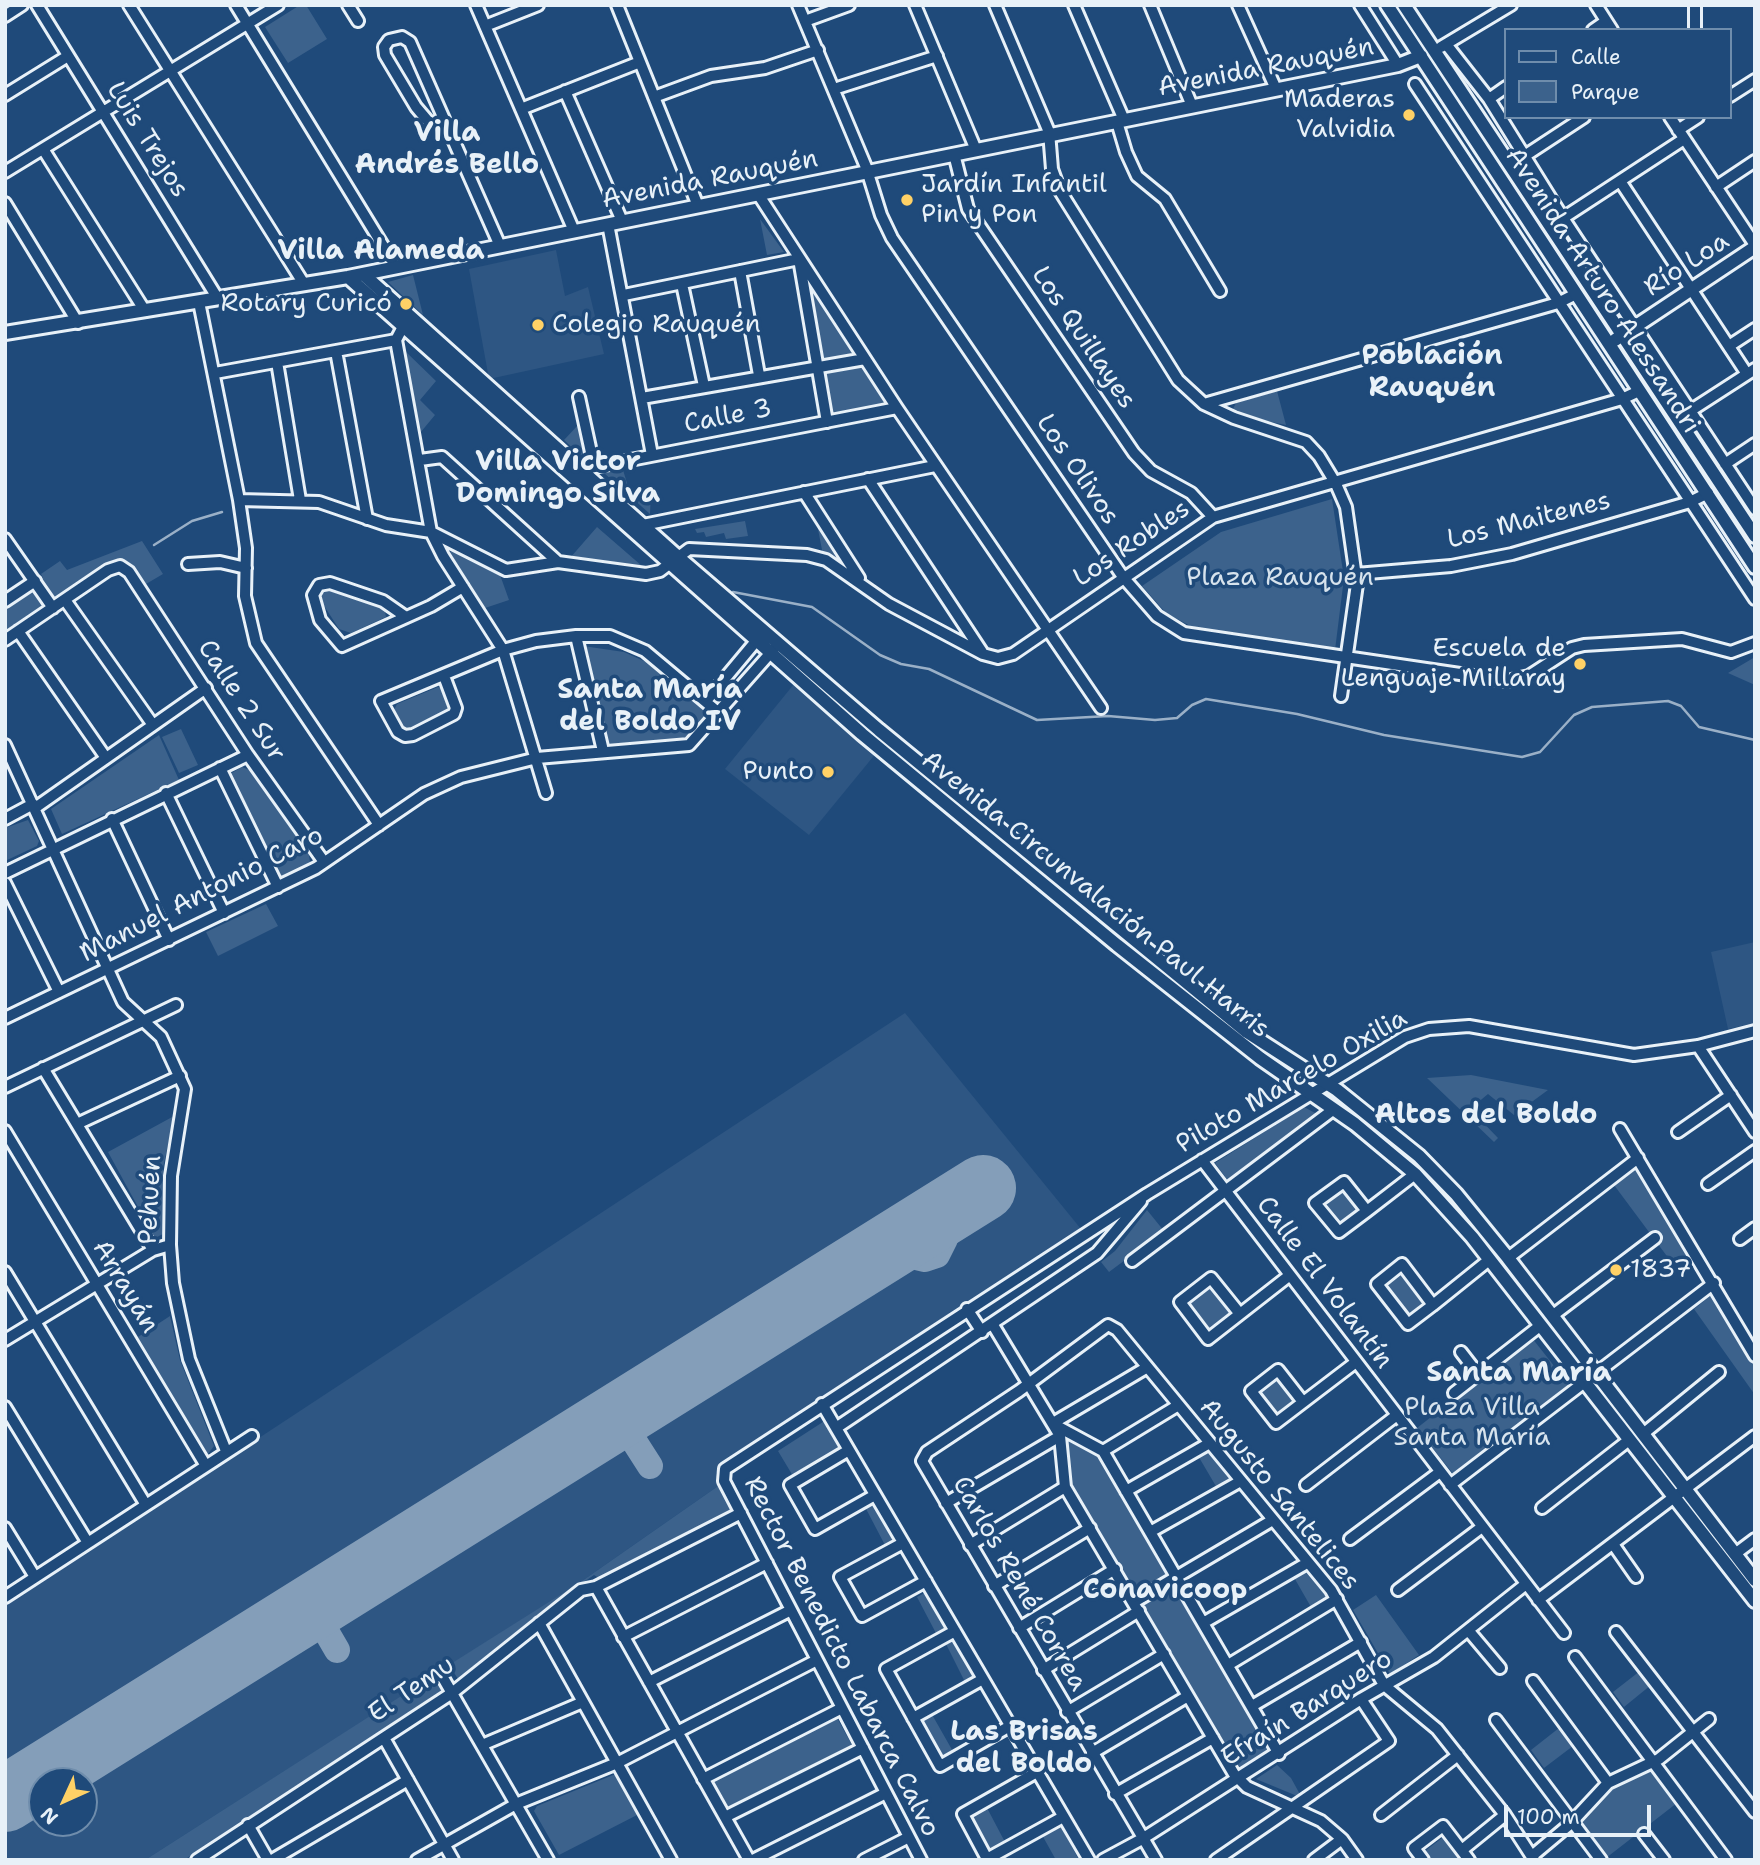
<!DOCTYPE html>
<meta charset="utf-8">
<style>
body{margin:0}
#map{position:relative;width:1760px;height:1865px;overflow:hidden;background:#1f4a7a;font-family:"Shantell Sans",sans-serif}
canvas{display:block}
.frame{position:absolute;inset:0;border:7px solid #e8f1f8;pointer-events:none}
.legend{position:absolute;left:1504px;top:28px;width:228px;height:91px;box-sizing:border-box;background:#1f4a7a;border:2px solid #6f8dac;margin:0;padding:9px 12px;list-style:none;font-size:21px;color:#e8f1f8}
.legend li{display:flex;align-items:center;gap:14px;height:35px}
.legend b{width:35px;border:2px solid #6f8dac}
.north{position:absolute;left:28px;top:1767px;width:70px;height:70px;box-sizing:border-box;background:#1f4a7a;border:2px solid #6f8dac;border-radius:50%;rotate:225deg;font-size:19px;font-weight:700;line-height:28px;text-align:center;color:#e8f1f8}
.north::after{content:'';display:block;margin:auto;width:24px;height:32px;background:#ffd166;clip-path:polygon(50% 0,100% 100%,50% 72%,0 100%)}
.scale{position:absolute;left:1504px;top:1805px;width:147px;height:32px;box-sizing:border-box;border:4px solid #e8f1f8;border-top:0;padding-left:9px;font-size:21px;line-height:24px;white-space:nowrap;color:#e8f1f8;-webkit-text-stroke:5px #1f4a7a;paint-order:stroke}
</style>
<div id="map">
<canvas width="1760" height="1865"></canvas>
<div class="frame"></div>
<ul class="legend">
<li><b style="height:9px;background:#1f4a7a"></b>Calle</li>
<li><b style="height:19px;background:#3c628c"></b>Parque</li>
</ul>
<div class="north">N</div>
<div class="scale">100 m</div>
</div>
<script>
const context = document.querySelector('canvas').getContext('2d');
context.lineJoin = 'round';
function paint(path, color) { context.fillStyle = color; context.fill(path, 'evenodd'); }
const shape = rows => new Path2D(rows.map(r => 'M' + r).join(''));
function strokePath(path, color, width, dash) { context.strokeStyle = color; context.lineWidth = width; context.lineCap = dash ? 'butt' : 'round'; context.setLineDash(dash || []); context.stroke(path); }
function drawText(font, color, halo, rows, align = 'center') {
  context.font = font + ' "Shantell Sans",sans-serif'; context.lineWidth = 7; context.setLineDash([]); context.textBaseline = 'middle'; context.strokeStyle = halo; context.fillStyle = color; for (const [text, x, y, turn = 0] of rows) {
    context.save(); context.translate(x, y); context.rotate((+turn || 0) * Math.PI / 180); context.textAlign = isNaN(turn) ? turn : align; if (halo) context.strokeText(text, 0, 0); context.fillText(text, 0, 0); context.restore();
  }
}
const built = shape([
 [556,250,565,296,588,287,604,354,489,379,469,269],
 [794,684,877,752,809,835,725,769],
 [1755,942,1755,1023,1728,1029,1711,952],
 [905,1013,1081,1229,839,1387,716,1473,721,1484,582,1581,145,1860,5,1860,5,1605],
 [42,1781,84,1781,84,1823,42,1823]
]);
const green = shape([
 [300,5,306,5,327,39,288,63,265,27],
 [760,219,784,252,767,255],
 [413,275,423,315,388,282],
 [804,276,857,357,822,362],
 [405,351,436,381,420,400,435,415,420,433],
 [860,362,886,405,831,415,823,368],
 [1277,391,1286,425,1237,415,1233,409,1236,403],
 [579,424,589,464,564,440],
 [623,470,631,496,651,492,650,514,604,473],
 [1332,499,1344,578,1335,650,1194,628,1166,613,1142,586,1221,532],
 [816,519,852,574,823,555],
 [745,521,748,536,726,539,724,533,706,537,704,532,697,533,695,529],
 [597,527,642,566,570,558],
 [142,541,163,574,146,584,121,560,111,561,5,634,5,606,43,578,41,574,60,561,67,570],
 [454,549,499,572,509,600,482,609,448,554],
 [328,588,384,606,386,617,351,633,339,629,321,601,320,593],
 [583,646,624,652,655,666,713,718,690,743,609,747],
 [1755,657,1755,685,1728,673],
 [438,687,442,688,449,704,446,716,415,729,400,728,392,714,397,704],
 [181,729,198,765,179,773,162,737],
 [159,735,179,780,62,834,51,809],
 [242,767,252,771,309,855,310,862,282,878,230,774],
 [28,820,39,841,37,846,5,861,5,828],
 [266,904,278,926,218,956,206,932],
 [1471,1075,1548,1090,1514,1115,1488,1094,1470,1109,1498,1138,1494,1142,1427,1078],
 [1304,1107,1317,1114,1229,1182,1215,1163],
 [174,1116,163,1168,163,1234,155,1238,108,1152],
 [1638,1167,1692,1255,1675,1267,1614,1185],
 [1343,1186,1361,1208,1338,1226,1320,1204],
 [1147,1210,1164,1231,1109,1272,1101,1262,1115,1251],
 [1403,1274,1427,1303,1410,1317,1385,1287],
 [1211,1283,1235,1314,1208,1335,1184,1303],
 [1714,1293,1755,1364,1755,1395,1694,1309],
 [170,1316,180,1360,214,1446,208,1454,138,1337],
 [1532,1338,1570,1386,1454,1475,1417,1428],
 [1278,1375,1299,1401,1277,1419,1256,1392],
 [826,1420,843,1450,793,1476,778,1451],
 [1065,1432,1100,1455,1273,1753,1243,1773,1072,1486],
 [1205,1449,1230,1480,1217,1488,1197,1454],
 [721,1484,731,1510,599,1578,594,1575,542,1611,458,1679,449,1665,582,1581],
 [871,1500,897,1544,887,1549,864,1505],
 [1302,1568,1327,1597,1311,1607,1292,1574],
 [928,1591,950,1630,938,1637,917,1597],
 [1376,1595,1419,1655,1390,1674,1353,1610],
 [956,1637,976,1678,966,1684,946,1644],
 [1640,1671,1651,1685,1624,1707,1613,1692],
 [434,1675,445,1692,184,1860,145,1860],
 [930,1711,955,1755,941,1763,915,1719],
 [836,1716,853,1747,727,1809,711,1780],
 [1559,1728,1573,1746,1544,1768,1531,1750],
 [1277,1765,1291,1778,1302,1798,1256,1779],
 [1652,1768,1677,1803,1606,1858,1580,1824,1611,1788,1629,1776],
 [613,1775,617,1775,639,1814,559,1855,534,1811,537,1806],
 [986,1806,1006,1844,989,1853,968,1816],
 [1060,1825,1079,1860,1056,1860,1042,1835],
 [1446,1835,1465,1860,1432,1860,1425,1851]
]);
const stream = shape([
 [154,545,192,521,222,512],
 [733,592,812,607,880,655,901,664,929,669,1037,720,1108,716,1155,720,1177,718,1192,705,1206,699,1297,714,1384,735,1522,757,1540,752,1574,715,1592,707,1668,701,1681,706,1699,727,1755,740]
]);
const taxiway = shape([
 [878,1254,895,1252,925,1259,937,1255,945,1239,942,1230,932,1220],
 [618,1416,650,1466],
 [312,1607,337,1650]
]);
const runway = shape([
 [5,1799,983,1188]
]);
const minor = shape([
 [37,5,218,299],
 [129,5,304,284],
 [236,5,396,267],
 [348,5,358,21],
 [476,5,574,231],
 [617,5,698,206],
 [798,5,866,167,881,215,892,238,1123,577,1157,616,1184,633,1507,681,1529,676,1572,648,1584,645,1682,639,1731,652,1755,643],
 [915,5,976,150],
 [995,5,1049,132,1052,169,1060,191,1178,380,1204,404,1234,418,1306,442,1319,456,1336,484,1346,507,1357,584,1341,696],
 [1074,5,1124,120],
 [1150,5,1192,106],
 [1238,5,1276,89],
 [1360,5,1398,65],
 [1596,5,1612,30],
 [5,16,22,5],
 [805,21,849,5],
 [485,26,538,5],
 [1593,30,1606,21],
 [1695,30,1695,5],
 [1446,44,1489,99,1563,218,1755,509],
 [1441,47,1511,5],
 [1415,84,1755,599],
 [834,89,937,56],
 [565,91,622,221],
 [5,95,68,56],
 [1730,96,1755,80],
 [654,97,711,76,765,68,818,50],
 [1489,99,1506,87],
 [521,109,640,62],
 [1670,117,1755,245],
 [1117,122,1126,152,1137,176,1165,199,1220,291],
 [1678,130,1698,117],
 [451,137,427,120,416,107,385,55,384,47,389,40,402,37,410,42,500,246],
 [43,149,145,311],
 [954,154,968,209,1134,453,1151,471,1191,493,1213,517],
 [1523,157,1584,117],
 [5,172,278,5],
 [1620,181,1747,374],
 [1716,187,1755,161],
 [758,194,897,408,1101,708],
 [5,203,78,323],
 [1563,218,1684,139],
 [608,224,652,455],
 [740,271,759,375],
 [682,284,704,386],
 [624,295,799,259,827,422],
 [199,302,239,500,246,548,245,596,256,643,379,825],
 [406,321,396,340,431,532,443,556,503,650,546,793],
 [1729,346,1755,329],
 [336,351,367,519],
 [277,362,300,500],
 [215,373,396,340],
 [579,397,594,466],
 [642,398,865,359],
 [1204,404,1558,303,1576,294],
 [1690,411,1755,369],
 [420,460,442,457,558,562],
 [1725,464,1755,444],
 [574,471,897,408],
 [868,479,982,652],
 [804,492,859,578],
 [239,500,319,502,386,525,431,532,506,570,558,562,646,574,660,571,689,549,807,555,826,560,889,604,983,654,998,658,1013,654,1213,517,1622,399,1639,391],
 [643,525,935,466],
 [5,539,53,608],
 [188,564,220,562,246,568],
 [1356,574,1451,566,1512,554,1690,502,1708,493],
 [65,600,153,725],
 [5,601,35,581],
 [406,617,383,601,330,583,319,585,313,595,320,620,342,646,431,606,463,587],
 [18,631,106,758],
 [576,636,603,751],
 [5,640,108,570,120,566,129,572,248,755,324,862],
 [444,676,456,708,454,714,413,735,405,736,398,732,381,701,503,650,536,641,576,636,610,636,645,651,719,713],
 [706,701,762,634],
 [5,745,123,1002,161,1037,185,1089,171,1176,170,1245,173,1283,189,1359,226,1451],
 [220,768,278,887],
 [166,793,224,913],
 [35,808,206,688],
 [5,819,33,804],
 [112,819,169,940],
 [5,873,248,755],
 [5,883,59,992],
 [5,1018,316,868,424,794,461,777,537,758,689,745,774,649],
 [1698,1046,1755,1132],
 [43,1068,153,1250],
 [5,1087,176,1005],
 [77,1124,180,1076],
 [1620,1129,1755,1356],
 [5,1131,206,1466],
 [1678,1132,1731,1095],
 [1202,1160,1564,1633],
 [1708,1184,1755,1151],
 [1367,1211,1344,1182,1315,1203,1339,1232,1367,1211,1415,1174],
 [1740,1239,1755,1228],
 [1508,1258,1638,1158],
 [1132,1261,1334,1109],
 [5,1272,146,1505],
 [1433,1305,1402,1264,1377,1284,1408,1324,1433,1305,1489,1260],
 [967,1309,982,1332],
 [1240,1314,1211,1278,1180,1302,1208,1339,1290,1275],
 [1552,1316,1655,1238],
 [993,1325,1060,1436,1065,1487,1234,1774,1247,1787,1321,1821,1342,1839,1357,1860],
 [5,1340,153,1250,170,1245],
 [1461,1352,1478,1374],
 [1454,1393,1541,1325],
 [1303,1402,1278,1370,1251,1391,1276,1423,1356,1362],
 [822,1404,1089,1860],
 [5,1407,88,1543],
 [1053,1423,1146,1368],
 [1053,1424,1103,1451,1279,1754],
 [836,1428,1097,1253,1141,1201],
 [1643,1434,1719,1372],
 [849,1450,790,1485,815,1529,875,1495],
 [1103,1451,1177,1406],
 [1306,1485,1397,1415],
 [1450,1485,1714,1283],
 [1126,1491,1208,1444],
 [946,1503,1060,1436],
 [1542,1508,1629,1440],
 [5,1528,35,1577],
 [1150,1532,1239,1482],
 [1350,1539,1440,1472],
 [903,1543,840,1577,862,1616,926,1581],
 [1613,1544,1636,1577],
 [970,1545,1065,1487],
 [1735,1554,1755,1539],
 [994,1586,1090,1528],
 [596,1587,749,1860],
 [1398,1590,1482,1527],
 [5,1597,252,1436],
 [1538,1600,1755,1436],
 [1134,1602,1271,1521],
 [539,1623,671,1860],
 [1203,1623,1307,1563],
 [1019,1628,1115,1569],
 [1468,1630,1500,1668],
 [955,1631,886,1669,940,1766,1010,1726],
 [1616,1632,1755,1812],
 [623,1637,767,1563],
 [1575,1657,1726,1860],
 [1228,1665,1337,1599],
 [1043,1670,1139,1611],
 [442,1676,548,1860],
 [1533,1681,1608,1783],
 [649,1682,791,1610],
 [1252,1706,1361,1642],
 [1067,1712,1164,1654],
 [913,1718,983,1679],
 [1496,1720,1601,1860],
 [384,1738,453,1860],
 [482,1745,583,1702],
 [1092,1753,1188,1696],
 [1037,1772,963,1814,987,1859,1063,1817],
 [703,1779,842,1708],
 [1115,1794,1213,1738],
 [1381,1815,1458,1755],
 [725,1817,863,1748],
 [248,1825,268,1860],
 [1644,1834,1664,1860],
 [1462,1850,1505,1815],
 [1532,1856,1569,1825,1608,1783,1659,1759,1709,1719],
 [197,1860,452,1693,581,1590,596,1587,741,1513],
 [272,1860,408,1780],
 [417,1860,516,1804,617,1763,817,1660],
 [753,1860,886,1793],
 [864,1860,909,1837],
 [921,1860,724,1481,725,1469,1147,1194,1405,1037,1429,1029,1469,1026,1634,1055,1698,1046,1755,1031],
 [1103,1860,1142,1839,1361,1699,1434,1657,1526,1584],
 [1156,1860,922,1461,927,1452,1019,1391,1108,1325,1117,1330,1331,1590,1384,1685,1437,1729,1505,1815,1534,1860],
 [1216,1860,1389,1741,1361,1699],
 [1314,1860,1342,1839],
 [1423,1860,1414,1848,1443,1826,1469,1860]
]);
const major = shape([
 [1387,5,1755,567],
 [1404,5,1755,536],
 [363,274,678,557,879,730,1247,1032,1337,1090,1419,1156,1456,1194,1508,1258,1755,1580],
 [348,277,862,734,1117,945,1260,1058,1355,1124,1415,1174,1472,1237,1755,1601],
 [5,333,348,277,1398,65,1421,56],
 [1615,340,1755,247]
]);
const markers = [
 [1409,115,7,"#ffd166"],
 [907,200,7,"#ffd166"],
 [406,304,7,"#ffd166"],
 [538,325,7,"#ffd166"],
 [1580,664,7,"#ffd166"],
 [828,772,7,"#ffd166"],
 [1616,1270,7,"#ffd166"]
];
const streetNames = [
 ["Avenida Rauquén",1266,68,-11],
 ["Luis Trejos",147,140,58],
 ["Avenida Rauquén",710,180,-11],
 ["Río Loa",1687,265,-33],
 ["Avenida Arturo Alessandri",1602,291,57],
 ["Los Quillayes",1083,338,56],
 ["Calle 3",728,417,-11],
 ["Los Olivos",1077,470,56],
 ["Los Maitenes",1529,521,-14],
 ["Los Robles",1132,544,-34],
 ["Calle 2 Sur",241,701,57],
 ["Manuel Antonio Caro",202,895,-27],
 ["Avenida Circunvalación Paul Harris",1095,895,39],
 ["Piloto Marcelo Oxilia",1292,1082,-30],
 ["Pehuén",151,1200,-87],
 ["Calle El Volantín",1324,1283,53],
 ["Arrayán",125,1287,59],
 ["Augusto Santelices",1279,1495,51],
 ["Carlos René Correa",1019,1584,60],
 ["Rector Benedicto Labarca Calvo",841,1657,63],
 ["El Temu",412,1690,-34],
 ["Efraín Barquero",1307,1709,-32]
];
const poiNames = [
 ["Maderas",1395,100],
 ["Valvidia",1395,130],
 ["Jardín Infantil",921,185,"left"],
 ["Pin y Pon",921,215,"left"],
 ["Rotary Curicó",392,304],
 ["Colegio Rauquén",552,325,"left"],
 ["Escuela de",1566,649],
 ["Lenguaje Millaray",1566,679],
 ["Punto",814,772],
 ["1837",1630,1270,"left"]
];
const parkNames = [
 ["Plaza Rauquén",1280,578],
 ["Plaza Villa",1472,1408],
 ["Santa María",1472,1438]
];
const neighbourhoodNames = [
 ["Villa",447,134],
 ["Andrés Bello",447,166],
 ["Villa Alameda",381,252],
 ["Población",1432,357],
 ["Rauquén",1432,389],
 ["Villa Victor",558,463],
 ["Domingo Silva",558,495],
 ["Santa María",650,691],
 ["del Boldo IV",650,723],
 ["Altos del Boldo",1486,1116],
 ["Santa María",1519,1374],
 ["Conavicoop",1165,1591],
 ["Las Brisas",1024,1733],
 ["del Boldo",1024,1765]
];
paint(built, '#2e5683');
paint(green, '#3c628c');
strokePath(stream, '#9ab0c7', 2.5);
strokePath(taxiway, '#849eb9', 26);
strokePath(runway, '#849eb9', 66);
strokePath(minor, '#e8f1f8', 16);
strokePath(major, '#e8f1f8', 18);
strokePath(minor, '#1f4a7a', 10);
strokePath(major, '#1f4a7a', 12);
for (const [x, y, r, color] of markers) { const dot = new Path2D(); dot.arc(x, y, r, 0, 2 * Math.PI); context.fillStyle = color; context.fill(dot); strokePath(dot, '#1f4a7a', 2.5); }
drawText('26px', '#e8f1f8', '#1f4a7a', streetNames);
drawText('26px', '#e8f1f8', '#1f4a7a', poiNames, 'right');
drawText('26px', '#d7e3ed', '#1f4a7a', parkNames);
drawText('bold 28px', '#e8f1f8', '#1f4a7a', neighbourhoodNames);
</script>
